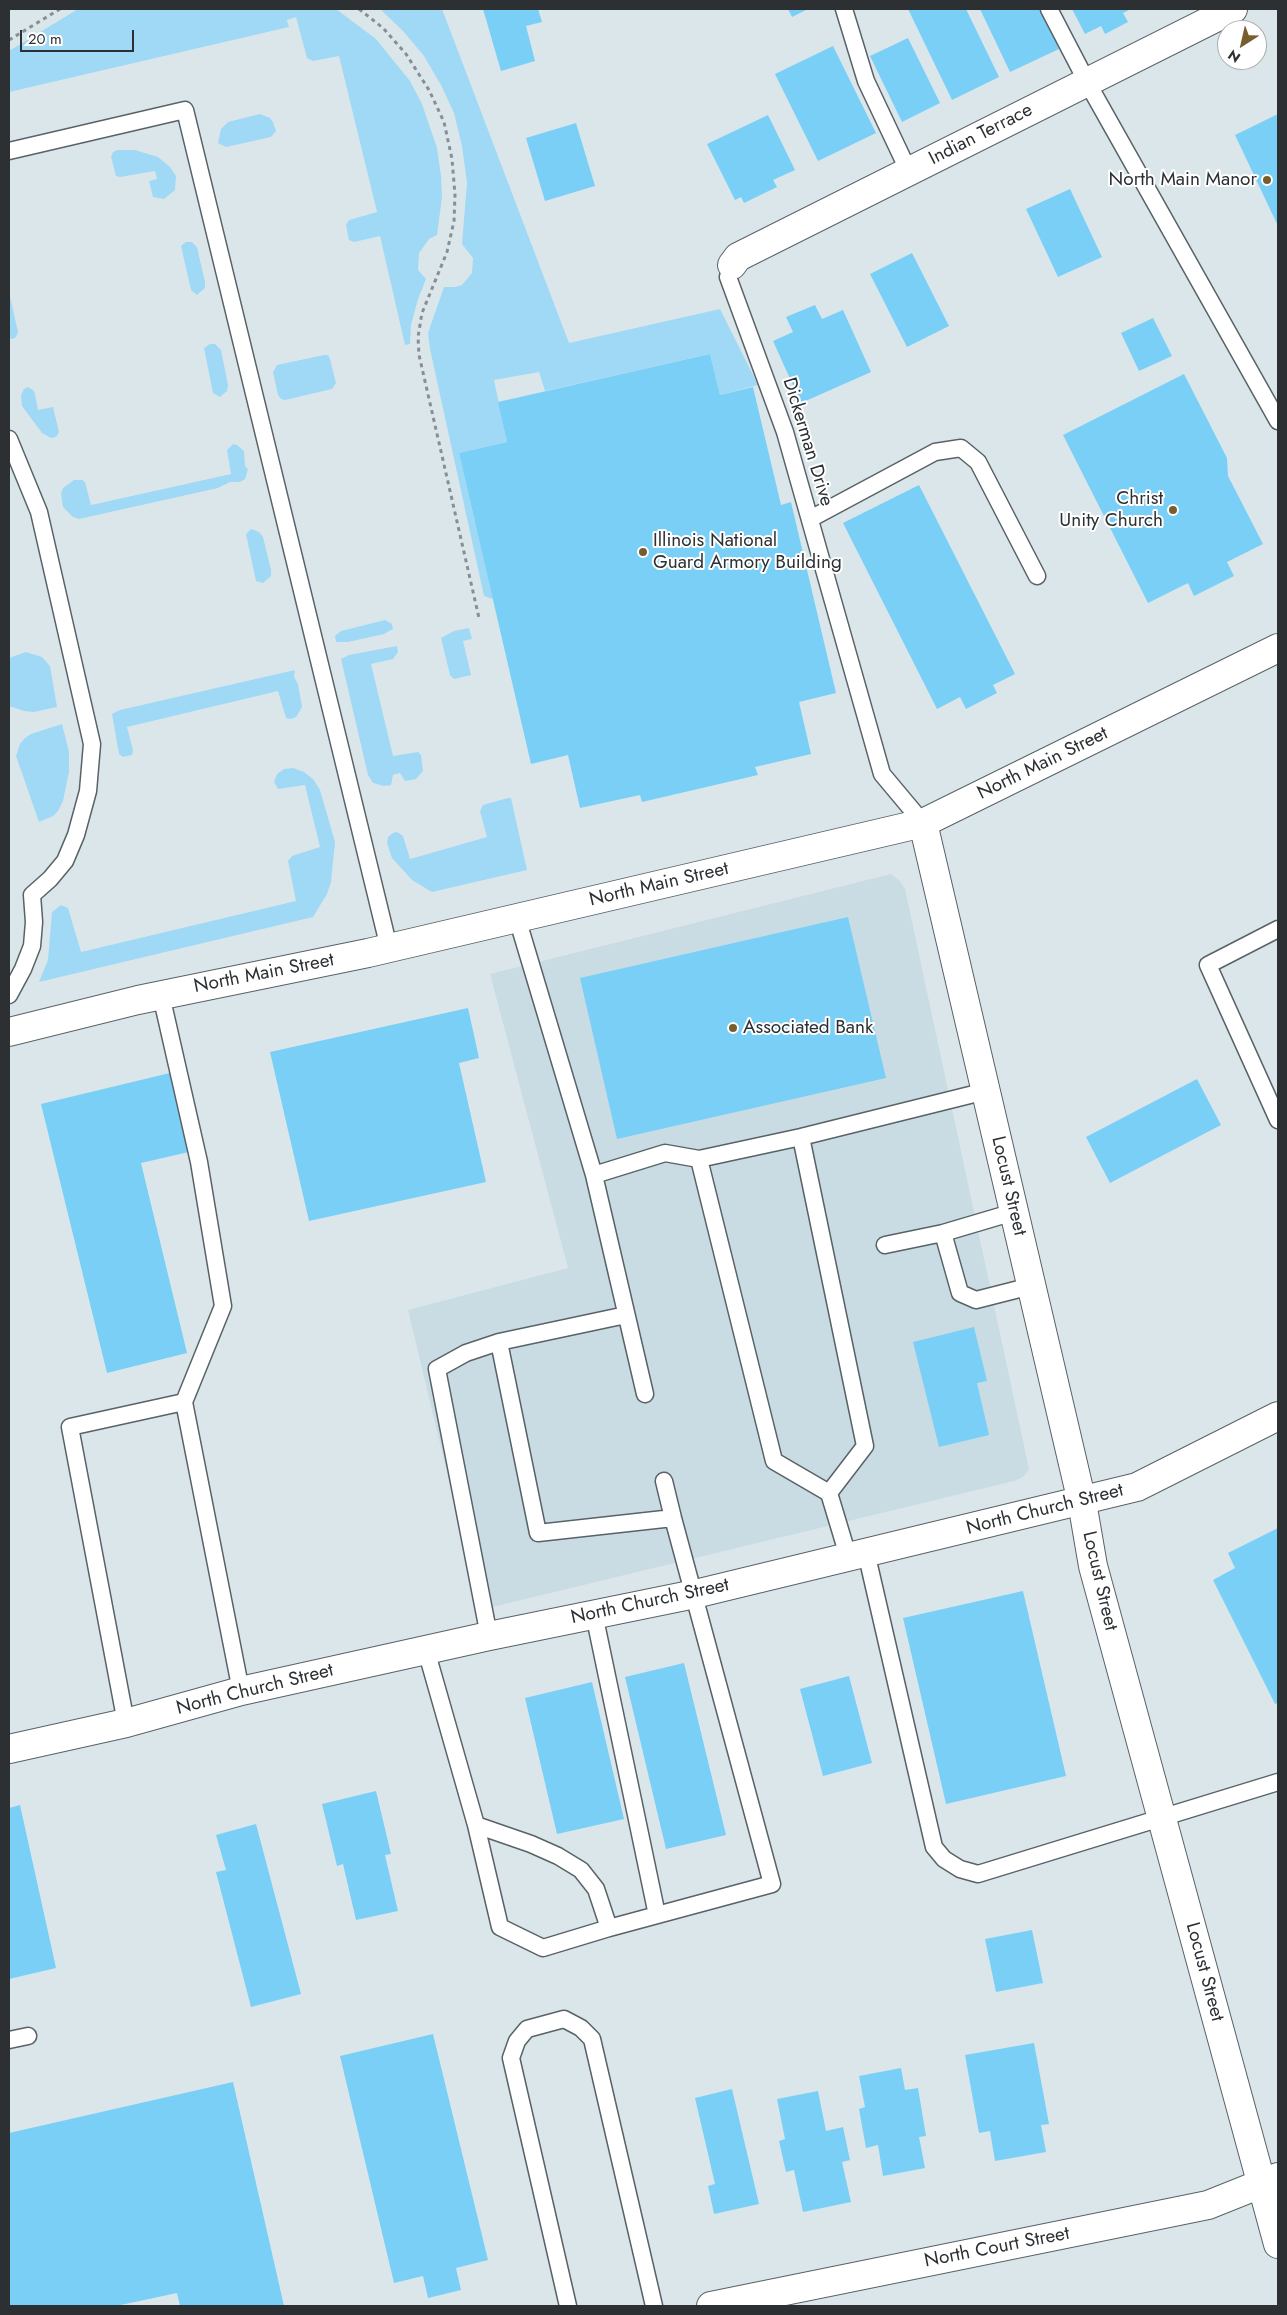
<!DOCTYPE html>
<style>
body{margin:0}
#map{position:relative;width:1287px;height:2315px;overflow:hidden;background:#dbe6eb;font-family:Jost,sans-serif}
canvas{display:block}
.frame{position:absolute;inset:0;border:10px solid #2c3033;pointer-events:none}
.north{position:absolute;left:1217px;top:20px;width:50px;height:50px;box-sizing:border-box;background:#fff;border:1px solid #abacad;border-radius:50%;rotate:215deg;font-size:14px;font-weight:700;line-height:20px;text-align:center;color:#2c3033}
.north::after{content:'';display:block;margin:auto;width:18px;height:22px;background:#785d2f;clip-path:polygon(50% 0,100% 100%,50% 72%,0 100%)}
.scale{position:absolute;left:20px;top:30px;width:114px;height:22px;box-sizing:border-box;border:2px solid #2c3033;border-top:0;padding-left:6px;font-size:15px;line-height:18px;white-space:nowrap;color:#2c3033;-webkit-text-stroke:4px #fff;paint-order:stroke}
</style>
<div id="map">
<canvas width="1287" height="2315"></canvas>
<div class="frame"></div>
<div class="north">N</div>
<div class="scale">20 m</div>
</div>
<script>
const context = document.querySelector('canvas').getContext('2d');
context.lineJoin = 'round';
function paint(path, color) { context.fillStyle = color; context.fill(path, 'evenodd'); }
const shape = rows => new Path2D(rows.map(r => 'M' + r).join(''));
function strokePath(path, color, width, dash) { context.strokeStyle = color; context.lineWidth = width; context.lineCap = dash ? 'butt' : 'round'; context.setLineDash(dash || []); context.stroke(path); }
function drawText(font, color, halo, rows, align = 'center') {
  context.font = font + ' Jost,sans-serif'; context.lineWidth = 4; context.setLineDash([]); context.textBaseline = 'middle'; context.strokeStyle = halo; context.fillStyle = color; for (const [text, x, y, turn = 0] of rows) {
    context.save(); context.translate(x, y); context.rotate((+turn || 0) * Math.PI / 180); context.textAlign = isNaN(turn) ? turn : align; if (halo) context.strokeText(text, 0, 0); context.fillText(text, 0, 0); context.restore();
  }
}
const built = shape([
 [891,874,900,881,905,889,1029,1469,1023,1477,1014,1481,480,1610,408,1310,568,1268,490,974]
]);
const green = shape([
 [78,9,336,9,376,39,410,81,422,104,437,148,441,176,442,197,437,235,429,239,419,253,418,270,426,279,418,299,411,325,410,344,405,345,380,236,354,242,349,240,346,225,349,220,377,212,339,56,313,61,307,58,296,17,287,20,289,27,9,92,9,51],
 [380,9,442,9,569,343,720,309,758,385,720,395,710,354,545,391,539,372,494,380,507,442,459,453,493,599,484,596,430,349,428,333,444,287,455,287,462,285,472,273,473,258,462,244,467,183,462,146,454,113,441,85,424,56,403,31],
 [260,114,270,118,273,122,276,131,271,137,226,147,218,143,221,129,228,122],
 [117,150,135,150,158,157,170,167,176,176,175,190,164,199,153,197,149,181,157,179,155,171,120,177,116,176,111,157,113,152],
 [186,242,192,242,197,247,205,282,205,288,197,295,191,290,181,246],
 [9,292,18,332,16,337,13,339,9,338],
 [210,344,215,344,221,350,228,385,227,391,220,397,213,393,204,348],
 [324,355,328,355,330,359,336,383,332,389,285,400,281,399,278,395,273,372,277,365],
 [28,387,33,390,35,394,38,410,53,407,59,432,56,437,51,438,42,433,22,406,21,395,24,389],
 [233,444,237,445,244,451,245,466,248,469,245,479,240,482,230,482,218,488,79,519,73,517,63,507,61,494,63,488,74,480,82,480,85,482,91,505,231,474,227,450],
 [251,529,259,532,263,537,271,570,271,576,263,583,256,581,246,534],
 [385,620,392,624,393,629,384,634,348,642,336,642,335,636,341,631],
 [469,628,472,639,463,641,471,675,454,679,450,675,441,638,454,631],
 [397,646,398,652,393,659,371,664,393,756,418,752,421,755,423,771,416,779,405,781,400,773,393,775,391,785,384,786,373,783,368,775,341,659,349,655],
 [26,652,42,657,50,666,57,707,34,712,24,711,9,706,9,658],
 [295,670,294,677,298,684,302,707,296,717,290,719,286,718,278,691,127,727,133,750,132,755,123,757,119,754,112,714,120,710],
 [62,724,69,752,69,772,63,801,58,811,53,816,39,822,16,756,20,744,25,738,31,734],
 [293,768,304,772,313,779,320,790,335,842,331,882,327,894,313,917,39,982,48,960,52,912,61,905,68,908,81,952,296,901,288,861,292,856,320,847,305,785,278,789,274,782,277,774,284,769],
 [508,798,511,798,527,870,432,892,412,880,392,858,387,843,388,837,393,833,397,832,403,836,410,859,487,837,480,811,483,805]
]);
const building = shape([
 [483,9,538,9,542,22,526,26,535,61,501,71],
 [788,9,808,9,792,17],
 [908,9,966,9,999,77,952,100],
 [980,9,1040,9,1059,49,1010,72],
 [1072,9,1131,9,1123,13,1128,22,1105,34,1101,26,1085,34],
 [908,38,940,103,902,122,870,56],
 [833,46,876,133,818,161,775,74],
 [1278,114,1278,226,1235,135],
 [768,115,795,170,773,180,777,187,744,203,741,197,735,200,707,144],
 [576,123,595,186,545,201,526,138],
 [1070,189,1102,257,1058,277,1026,209],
 [912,253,949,326,907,347,870,274],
 [815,305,822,319,843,310,871,372,801,403,773,341,793,332,786,317],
 [1153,318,1172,356,1139,371,1121,333],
 [710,354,720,395,753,387,781,505,791,502,836,693,799,702,811,754,755,767,758,775,642,802,640,795,580,808,568,755,531,764,459,453,507,442,498,402],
 [1184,374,1227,458,1228,476,1263,544,1227,562,1234,576,1194,596,1188,583,1148,603,1063,435],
 [919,485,1015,674,993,685,997,693,966,709,960,697,937,709,843,523],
 [848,917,886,1078,617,1139,580,978],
 [468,1008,479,1058,459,1063,486,1182,309,1221,270,1052],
 [174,1072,193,1151,141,1163,187,1353,107,1373,41,1104],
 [1197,1079,1221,1125,1110,1183,1086,1137],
 [974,1327,987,1381,977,1383,989,1435,939,1447,913,1342],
 [1278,1528,1278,1703,1275,1704,1213,1580,1235,1568,1228,1553],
 [1023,1591,1066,1776,946,1804,903,1618],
 [684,1663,726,1835,666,1849,625,1677],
 [849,1676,872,1763,823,1776,800,1689],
 [592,1682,624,1819,557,1834,525,1698],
 [376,1791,391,1854,385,1855,398,1911,356,1920,343,1864,337,1866,322,1804],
 [20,1805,56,1968,9,1979,9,1808],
 [256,1824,301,1994,251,2007,216,1872,226,1870,216,1835],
 [1032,1930,1043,1983,996,1992,985,1939],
 [433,2034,488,2260,456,2268,461,2290,428,2298,423,2276,394,2283,340,2056],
 [1034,2043,1049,2124,1041,2125,1046,2152,995,2161,990,2131,979,2133,965,2055],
 [901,2068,905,2090,918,2088,926,2136,919,2137,925,2168,883,2176,878,2145,866,2148,859,2109,865,2107,859,2076],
 [233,2082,284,2306,180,2306,177,2293,116,2306,9,2306,9,2133],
 [732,2089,759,2204,714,2214,708,2186,715,2184,695,2098],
 [818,2091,826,2131,843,2127,850,2160,842,2162,851,2202,803,2212,794,2170,786,2172,779,2141,785,2139,777,2099]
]);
const path = shape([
 [359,9,383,28,406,54,429,90,444,122,452,159,455,195,454,221,447,252,422,313,418,337,419,355,479,618],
 [9,40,60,9]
]);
const service = shape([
 [844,9,866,81,909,172],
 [1049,9,1087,82,1278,421],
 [9,151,185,110,389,948],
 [732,265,728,277,785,432,882,774,923,823],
 [9,439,39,512,92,744,88,791,76,835,65,861,50,879,32,895,34,922,32,946,23,969,9,995],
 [810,519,935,452,961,448,978,462,1037,576],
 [517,918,594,1175,645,1394],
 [1278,929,1208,965,1278,1120],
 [161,995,199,1162,223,1306,184,1402],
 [801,1137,865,1446,829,1493],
 [699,1159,774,1461,829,1493,848,1556],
 [594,1175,665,1153,699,1159,801,1137,986,1091],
 [1014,1212,943,1233,960,1293,976,1300,1031,1286],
 [885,1245,943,1233],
 [499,1342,538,1533,673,1518],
 [866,1552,934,1847,944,1859,960,1869,978,1874,1278,1782],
 [594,1614,657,1915],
 [489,1636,437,1369,466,1353,499,1342,626,1315],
 [426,1650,476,1825,500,1927,543,1948,609,1928,772,1884,673,1518,664,1481],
 [126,1723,70,1427,184,1402,241,1691],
 [476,1825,531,1844,558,1856,581,1870,596,1889,609,1928],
 [9,2040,28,2036],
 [568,2306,511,2058,517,2041,527,2029,564,2019,581,2028,592,2039,654,2306]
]);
const minor = shape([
 [732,265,738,257,1233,9],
 [711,2306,1208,2205,1278,2177]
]);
const tertiary = shape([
 [923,823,1082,1502,1093,1566,1278,2244]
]);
const primary = shape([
 [9,1032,138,1000,368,953,923,823,1278,648],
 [9,1749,126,1723,241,1691,489,1636,695,1594,1137,1487,1278,1416]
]);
const markers = [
 [1267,180,5,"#785d2f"],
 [1173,510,5,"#785d2f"],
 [643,552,5,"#785d2f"],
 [733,1028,5,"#785d2f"]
];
const streetNames = [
 ["Indian Terrace",981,135,-27],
 ["Dickerman Drive",807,442,73],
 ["North Main Street",1043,764,-26],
 ["North Main Street",659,885,-13],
 ["North Main Street",264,974,-11],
 ["Locust Street",1008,1186,77],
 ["North Church Street",1045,1510,-14],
 ["Locust Street",1099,1581,77],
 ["North Church Street",650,1602,-12],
 ["North Church Street",255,1690,-14],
 ["Locust Street",1204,1972,75],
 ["North Court Street",997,2248,-11]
];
const poiNames = [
 ["North Main Manor",1257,180],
 ["Christ",1163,499],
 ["Unity Church",1163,521],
 ["Illinois National",653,541,"left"],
 ["Guard Armory Building",653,563,"left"],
 ["Associated Bank",743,1028,"left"]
];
paint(built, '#c9dce4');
paint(green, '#a0d9f5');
paint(building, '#7acff6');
strokePath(service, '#586267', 19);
strokePath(minor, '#586267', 30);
strokePath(tertiary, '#586267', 30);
strokePath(primary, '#586267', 30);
strokePath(path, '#888f94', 3, [4, 4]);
strokePath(service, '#fff', 16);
strokePath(minor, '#fff', 28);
strokePath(tertiary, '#fff', 28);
strokePath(primary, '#fff', 28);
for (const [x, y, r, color] of markers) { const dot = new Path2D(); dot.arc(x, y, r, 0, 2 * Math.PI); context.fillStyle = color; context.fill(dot); strokePath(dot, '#fff', 2); }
drawText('19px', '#2c3033', '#fff', streetNames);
drawText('19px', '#2c3033', '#fff', poiNames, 'right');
</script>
